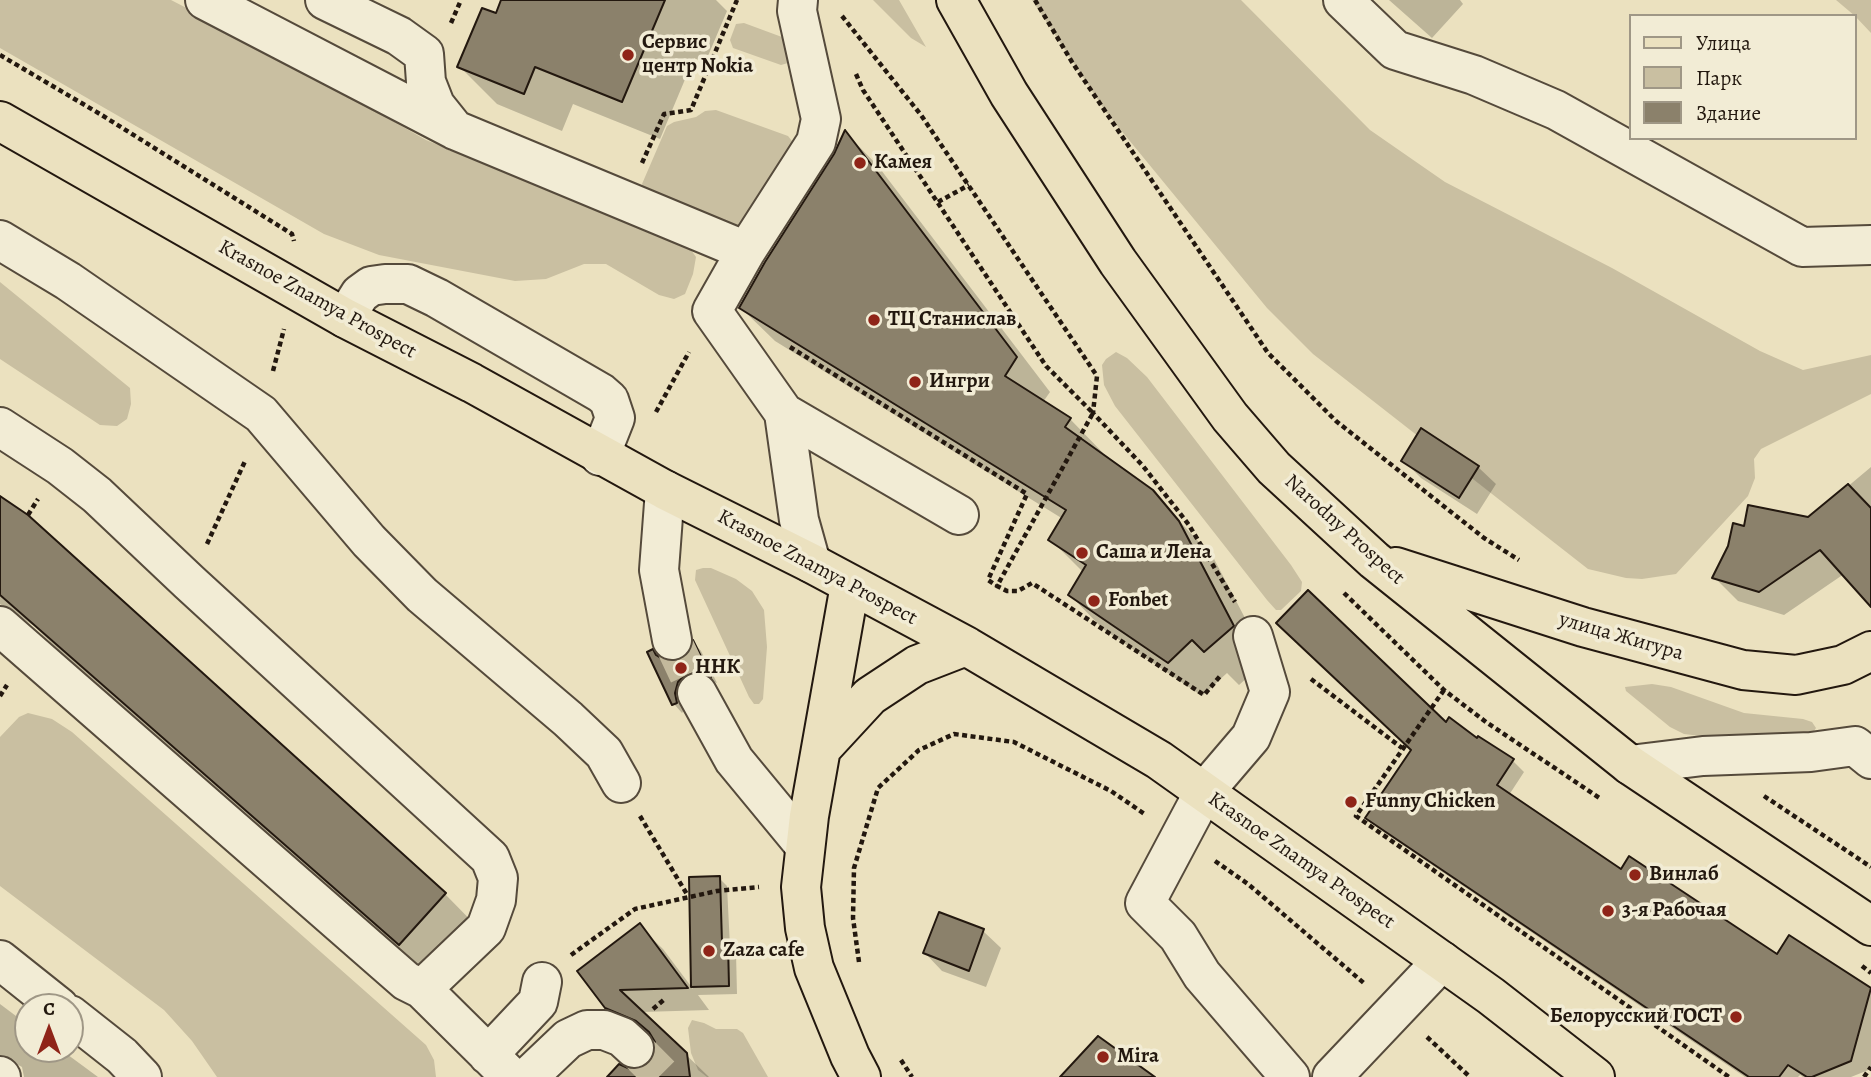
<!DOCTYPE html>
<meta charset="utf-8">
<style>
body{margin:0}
#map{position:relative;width:1871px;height:1077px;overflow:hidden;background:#ebe1bf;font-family:Alegreya,serif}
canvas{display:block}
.legend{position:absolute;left:1629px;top:14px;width:228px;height:126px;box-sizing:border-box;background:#f2ecd5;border:2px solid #9f9786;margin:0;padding:9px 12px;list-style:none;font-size:21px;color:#23180f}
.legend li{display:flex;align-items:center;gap:14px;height:35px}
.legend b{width:35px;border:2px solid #9f9786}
.north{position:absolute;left:14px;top:993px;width:70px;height:70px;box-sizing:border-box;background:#f2ecd5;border:2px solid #9f9786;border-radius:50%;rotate:0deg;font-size:19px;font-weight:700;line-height:28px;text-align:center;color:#23180f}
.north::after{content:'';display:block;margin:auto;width:24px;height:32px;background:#8f2418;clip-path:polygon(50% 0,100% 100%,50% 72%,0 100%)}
</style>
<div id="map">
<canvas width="1871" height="1077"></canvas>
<ul class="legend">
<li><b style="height:9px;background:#ebe1bf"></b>Улица</li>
<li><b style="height:19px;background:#c9bfa1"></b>Парк</li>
<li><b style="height:19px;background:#8b816b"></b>Здание</li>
</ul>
<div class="north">С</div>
</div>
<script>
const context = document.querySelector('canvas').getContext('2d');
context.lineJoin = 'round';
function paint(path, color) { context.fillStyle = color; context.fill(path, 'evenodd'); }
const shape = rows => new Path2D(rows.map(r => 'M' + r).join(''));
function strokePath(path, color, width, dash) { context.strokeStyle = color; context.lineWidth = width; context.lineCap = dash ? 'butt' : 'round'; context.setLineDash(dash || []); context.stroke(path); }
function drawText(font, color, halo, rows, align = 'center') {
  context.font = font + ' Alegreya,serif'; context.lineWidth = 7; context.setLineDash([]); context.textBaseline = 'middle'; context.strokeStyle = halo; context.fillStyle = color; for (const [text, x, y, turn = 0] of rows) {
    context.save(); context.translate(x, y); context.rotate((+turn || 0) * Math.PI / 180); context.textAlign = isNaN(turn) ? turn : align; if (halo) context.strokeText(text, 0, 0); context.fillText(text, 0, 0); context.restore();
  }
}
const green = shape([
 [0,0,171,0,272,52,426,140,689,247,696,257,693,274,685,294,674,299,659,295,606,264,584,264,546,279,515,281,379,255,324,234,0,48],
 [873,0,899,0,926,47,911,38],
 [1032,0,1241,0,1370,130,1445,182,1612,268,1760,351,1803,370,1871,355,1871,394,1761,449,1754,459,1755,478,1748,496,1676,574,1642,579,1626,578,1588,569,1313,354,1267,308,1106,112],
 [1836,0,1871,0,1871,33,1855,16],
 [744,23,790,40,794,47,788,63,781,65,733,48,730,40,736,24],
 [716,110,788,136,796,146,746,236,647,197,642,184,667,126,674,122,696,117,705,111],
 [0,282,130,388,131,404,127,419,117,426,100,425,0,359],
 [1116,352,1127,358,1147,377,1291,565,1302,582,1301,591,1281,610,1276,610,1267,600,1115,406,1104,385,1102,365,1106,359],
 [703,568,711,568,736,579,752,591,764,610,767,647,763,699,759,704,754,704,749,697,695,580,696,570],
 [1652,684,1671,687,1744,713,1803,719,1812,722,1816,728,1812,734,1709,737,1684,734,1670,727,1626,691,1625,687],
 [28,713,52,719,72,732,426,1045,434,1060,436,1077,217,1077,192,1041,164,1010,0,886,0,737,19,717],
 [692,1020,704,1023,716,1029,737,1029,743,1033,768,1077,707,1077,698,1070,691,1053,688,1028]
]);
const shadow = shape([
 [503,0,716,0,727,11,705,63,694,58,660,139,573,104,562,131,497,104,459,66,497,16],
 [1389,0,1460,0,1463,4,1432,38],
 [846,133,878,166,1050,392,1043,402,1070,419,1103,453,1102,456,1152,492,1213,557,1267,660,1239,685,1227,673,1202,696,1103,629,1070,595,1083,572,1050,539,1063,519,775,341,741,308,836,155],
 [1403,460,1478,467,1496,484,1477,514,1421,478],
 [1871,467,1871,603,1844,574,1784,615,1738,601,1714,577,1745,528,1809,519],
 [0,498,445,894,491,941,446,991,70,662,34,626,0,604],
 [695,644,701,651,717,683,708,679,682,713,674,704,652,651,662,661,677,663,688,657],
 [1446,724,1513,761,1524,772,1509,795,1621,871,1777,956,1789,937,1871,990,1871,1069,1851,1077,1803,1077,1800,1075,1798,1077,1745,1077,1379,829,1368,818],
 [719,878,727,886,730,947,736,953,737,994,698,995,709,1010,642,1012,709,1077,610,1077,628,1071,640,1071,651,1064,657,1054,656,1040,631,1031,606,1007,639,926,663,949,693,989,691,879],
 [983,931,1001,948,986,987,942,971,925,953],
 [0,1004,28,1025,28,1049,60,1049,98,1077,24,1077,22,1067,15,1063,0,1065]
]);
const building = shape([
 [501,0,665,0,622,102,535,67,524,94,457,67,482,8,496,13,501,0],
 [845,130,1017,357,1005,376,1071,418,1065,427,1153,490,1179,521,1234,626,1204,652,1192,640,1168,663,1068,595,1086,565,1048,540,1066,510,739,308,765,262,834,154,845,130],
 [1421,428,1479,466,1459,498,1401,461,1421,428],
 [1848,484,1871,508,1871,607,1820,550,1759,592,1712,578,1728,546,1733,523,1744,526,1748,505,1808,517,1848,484],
 [0,496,28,515,446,893,399,945,0,595,0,496],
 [1308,590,1446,722,1449,717,1477,738,1478,736,1514,759,1497,785,1621,869,1629,856,1777,954,1789,935,1871,988,1851,1061,1812,1077,1807,1077,1788,1065,1779,1077,1749,1077,1365,818,1411,750,1276,623,1308,590],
 [693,640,711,677,698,671,686,674,678,682,675,693,677,703,672,705,647,652,653,649,656,655,664,660,677,661,687,656,692,648,693,640],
 [720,876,722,943,728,943,729,986,691,987,689,877,720,876],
 [939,912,984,929,969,971,923,953,939,912],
 [640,923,688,988,620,990,687,1053,690,1077,607,1077,619,1064,630,1069,640,1069,650,1063,655,1053,655,1042,649,1032,636,1021,605,1008,577,971,640,923],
 [1098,1036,1155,1077,1060,1077,1098,1036]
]);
const minorTunnel = shape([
 [672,640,697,693],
 [634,1048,663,1077]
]);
const path = shape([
 [1035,0,1072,62,1268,353,1336,421,1484,538,1519,560],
 [842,16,921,115,1097,376,1093,413,1143,466,1189,525,1235,602],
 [451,23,461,0],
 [0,55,100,114,292,234,294,241],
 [856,74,863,90,1046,366,1093,413,997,586,1007,591,1018,591,1032,583,1204,695,1221,675],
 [642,163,664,114,691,110,737,0],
 [938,202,969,185],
 [790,347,1027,494,988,580,997,586],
 [273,371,284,329],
 [656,412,689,352],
 [28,515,38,499],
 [207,544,246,459],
 [1344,593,1444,690,1486,722,1601,799],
 [1311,679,1402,748],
 [1444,690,1356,816,1729,1077],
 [0,696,7,685],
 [1764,796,1871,867],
 [640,816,688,896],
 [1215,861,1248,884,1365,984],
 [571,955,635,909,717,891,759,887],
 [859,962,853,918,854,868,878,788,919,750,954,734,1014,742,1111,791,1146,815],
 [1862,966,1871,973],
 [653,1009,666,998],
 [1427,1037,1470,1077],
 [901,1060,912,1077],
 [1864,1077,1871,1067]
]);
const minor = shape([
 [205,0,455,130,746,251,712,311,784,413,799,520,811,563],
 [325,0,399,36,424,54,426,82,435,105,455,130],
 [1343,0,1395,50,1474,75,1556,110,1802,247,1871,245],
 [0,240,68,281,261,414,369,541,422,595,568,719,604,753,621,783],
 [746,251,816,142,821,119,797,11,798,0],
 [345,318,360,294,371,286,385,284,408,284,437,298,601,393,609,400,615,418,600,456],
 [784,413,959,515],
 [0,427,60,466,97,495,189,582,490,858,498,878,496,900,486,928,422,989],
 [665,490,659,570,672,640],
 [0,626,406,981,422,989,511,1077],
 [1253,636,1270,692,1251,737,1204,792,1145,903,1178,936,1202,975,1290,1077],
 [697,693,734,760,805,846],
 [1630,765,1703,756,1811,752,1855,746,1871,759],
 [0,960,59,1007],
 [70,1015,122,1056,142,1077],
 [488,1055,538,1002,542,982],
 [0,1076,1,1077],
 [528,1077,568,1039,587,1030,604,1030,622,1037,634,1048],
 [1332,1077,1442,961]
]);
const major = shape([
 [956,0,1009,94,1118,262,1230,417,1274,468,1374,560,1630,765,1871,926],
 [0,121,345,318,472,383,665,490,811,563,966,646,1159,760,1491,996,1595,1077],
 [1396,567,1583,627,1743,670,1796,675,1843,665,1871,651],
 [850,585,809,816,801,887,805,928,814,968,850,1056,861,1077],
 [821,749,870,696,917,665,966,646]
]);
const markers = [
 [628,55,7,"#8f2418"],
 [860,163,7,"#8f2418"],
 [874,320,7,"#8f2418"],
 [915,382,7,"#8f2418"],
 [1082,553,7,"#8f2418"],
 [1094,601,7,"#8f2418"],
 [681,668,7,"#8f2418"],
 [1351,802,7,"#8f2418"],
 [1635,875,7,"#8f2418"],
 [1608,911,7,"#8f2418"],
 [709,951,7,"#8f2418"],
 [1736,1017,7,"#8f2418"],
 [1103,1057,7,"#8f2418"]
];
const poiNames = [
 ["Сервис",642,43],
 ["центр Nokia",642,67],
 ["Камея",874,163],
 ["ТЦ Станислав",888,320],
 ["Ингри",929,382],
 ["Саша и Лена",1096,553],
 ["Fonbet",1108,601],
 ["ННК",695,668],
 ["Funny Chicken",1365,802],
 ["Винлаб",1649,875],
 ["3-я Рабочая",1622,911],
 ["Zaza cafe",723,951],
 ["Белорусский ГОСТ",1722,1017,"right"],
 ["Mira",1117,1057]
];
const streetNames = [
 ["Krasnoe Znamya Prospect",317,300,29],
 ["Narodny Prospect",1344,530,42],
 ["Krasnoe Znamya Prospect",817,568,28],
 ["улица Жигура",1621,637,16],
 ["Krasnoe Znamya Prospect",1301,861,35]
];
paint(green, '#c9bfa1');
paint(shadow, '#0003');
paint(building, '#8b816b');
strokePath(building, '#23180f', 2);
strokePath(minorTunnel, '#c3b99c', 38, [38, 19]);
strokePath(minor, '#554a3b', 42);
strokePath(major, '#23180f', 42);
strokePath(path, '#23180f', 4.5, [5, 3.5]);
strokePath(minor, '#f2ecd5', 38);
strokePath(major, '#ebe1bf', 38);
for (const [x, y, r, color] of markers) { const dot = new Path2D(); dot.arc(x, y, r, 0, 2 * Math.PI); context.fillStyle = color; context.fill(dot); strokePath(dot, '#f2ecd5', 2.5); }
drawText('bold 21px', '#23180f', '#f2ecd5', poiNames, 'left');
drawText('21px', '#23180f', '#f2ecd5', streetNames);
</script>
